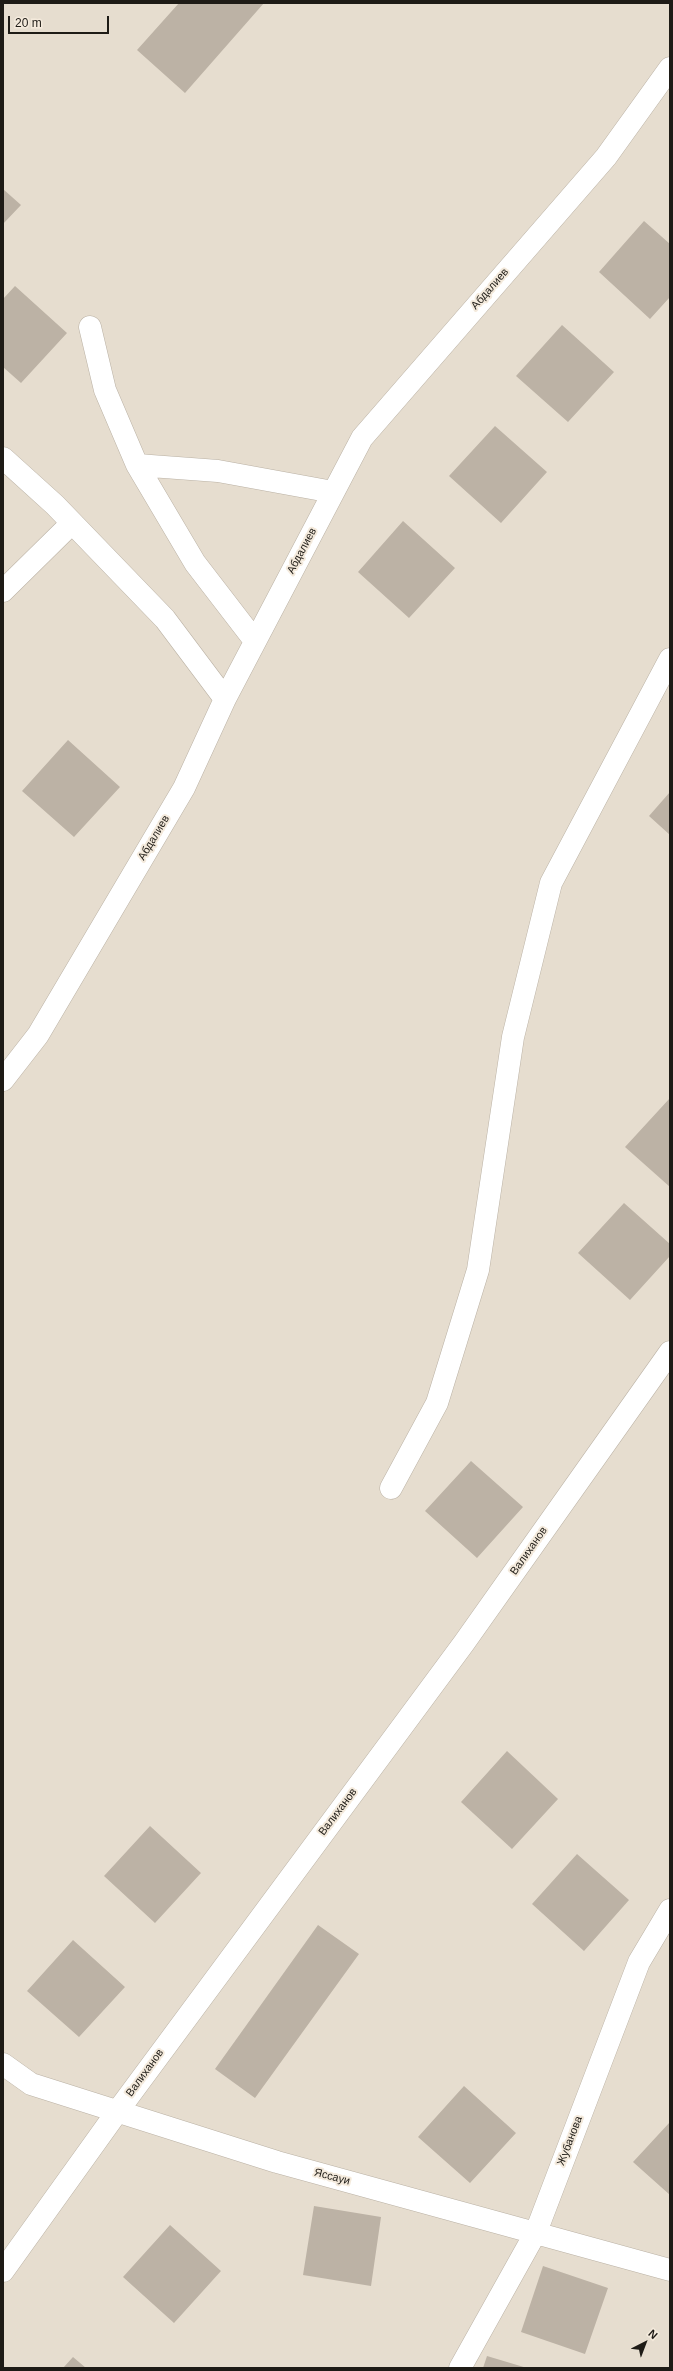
<!DOCTYPE html>
<meta charset="utf-8">
<style>
body{margin:0}
#map{position:relative;width:673px;height:2371px;overflow:hidden;background:#e6ddcf;font-family:Arial,sans-serif}
canvas{display:block}
.frame{position:absolute;inset:0;border:4px solid #1e1b16;pointer-events:none}
.north{position:absolute;left:625px;top:2323px;width:40px;height:40px;-webkit-text-stroke:3px #f4eadc;paint-order:stroke;rotate:42deg;font-size:11px;font-weight:700;line-height:16px;text-align:center;color:#1e1b16}
.north::after{content:'';display:block;margin:auto;width:14px;height:18px;background:#1e1b16;clip-path:polygon(50% 0,100% 100%,50% 72%,0 100%)}
.scale{position:absolute;left:8px;top:16px;width:101px;height:18px;box-sizing:border-box;border:2px solid #1e1b16;border-top:0;padding-left:5px;font-size:12px;line-height:14px;white-space:nowrap;color:#1e1b16;-webkit-text-stroke:3px #f4eadc;paint-order:stroke}
</style>
<div id="map">
<canvas width="673" height="2371"></canvas>
<div class="frame"></div>
<div class="north">N</div>
<div class="scale">20 m</div>
</div>
<script>
const context = document.querySelector('canvas').getContext('2d');
context.lineJoin = 'round';
function paint(path, color) { context.fillStyle = color; context.fill(path, 'evenodd'); }
const shape = rows => new Path2D(rows.map(r => 'M' + r).join(''));
function strokePath(path, color, width, dash) { context.strokeStyle = color; context.lineWidth = width; context.lineCap = dash ? 'butt' : 'round'; context.setLineDash(dash || []); context.stroke(path); }
function drawText(font, color, halo, rows, align = 'center') {
  context.font = font + ' Arial,sans-serif'; context.lineWidth = 4; context.setLineDash([]); context.textBaseline = 'middle'; context.strokeStyle = halo; context.fillStyle = color; for (const [text, x, y, turn = 0] of rows) {
    context.save(); context.translate(x, y); context.rotate((+turn || 0) * Math.PI / 180); context.textAlign = isNaN(turn) ? turn : align; if (halo) context.strokeText(text, 0, 0); context.fillText(text, 0, 0); context.restore();
  }
}
const building = shape([
 [179,3,264,3,185,93,137,50],
 [3,189,21,205,3,224],
 [644,221,670,244,670,297,650,319,599,272],
 [15,286,67,333,21,383,3,367,3,299],
 [562,325,614,372,568,422,516,376],
 [495,426,547,472,501,523,449,476],
 [403,521,455,568,409,618,358,572],
 [68,740,120,787,74,837,22,791],
 [670,792,670,835,649,816],
 [670,1098,670,1187,625,1147],
 [624,1203,670,1244,670,1256,630,1300,578,1253],
 [471,1461,523,1507,477,1558,425,1511],
 [507,1751,558,1799,512,1849,461,1802],
 [150,1826,201,1873,155,1923,104,1876],
 [577,1854,629,1900,584,1951,532,1904],
 [318,1925,359,1954,255,2098,215,2069],
 [73,1940,125,1987,79,2037,27,1991],
 [464,2086,516,2133,470,2183,418,2137],
 [670,2122,670,2195,633,2162],
 [314,2206,381,2217,371,2286,303,2275],
 [170,2225,221,2271,174,2323,123,2277],
 [543,2266,608,2288,585,2354,521,2332],
 [487,2356,527,2368,483,2368],
 [73,2357,86,2368,63,2368]
]);
const minor = shape([
 [90,327,105,390,137,465,218,471,333,492],
 [3,458,55,505,165,619,225,699],
 [137,465,195,563,255,641],
 [3,591,72,523],
 [3,1080,38,1035,184,788,225,699,362,438,606,157,670,68],
 [391,1488,437,1403,478,1270,513,1037,551,883,670,659],
 [3,2064,31,2084,277,2162,670,2270],
 [3,2271,117,2112,464,1643,670,1352],
 [460,2368,536,2232,639,1962,670,1910]
]);
const streetNames = [
 ["Абдалиев",490,289,-49],
 ["Абдалиев",302,551,-62],
 ["Абдалиев",154,838,-59],
 ["Валиханов",529,1551,-55],
 ["Валиханов",338,1812,-53],
 ["Валиханов",145,2073,-54],
 ["Жубанова",570,2141,-69],
 ["Яссауи",332,2177,15]
];
paint(building, '#bcb2a5');
strokePath(minor, '#bab1a4', 23);
strokePath(minor, '#fff', 22);
drawText('11px', '#1e1b16', '#f4eadc', streetNames);
</script>
